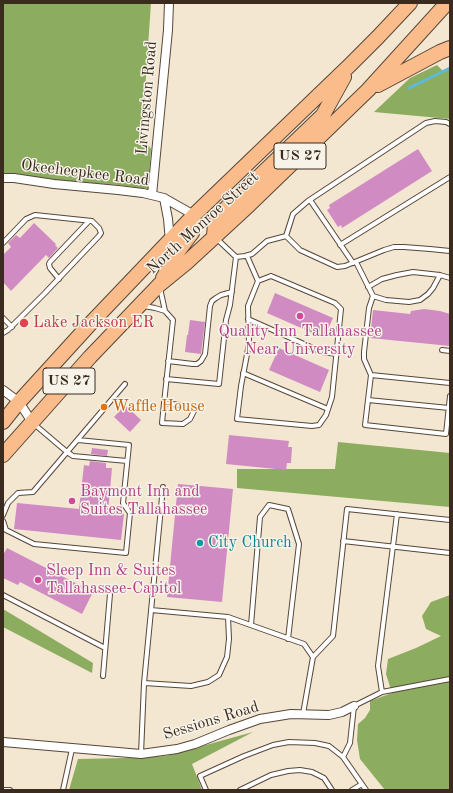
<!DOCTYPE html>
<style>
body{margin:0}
#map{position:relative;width:453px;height:793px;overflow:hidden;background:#f3e7d1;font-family:"Old Standard TT",serif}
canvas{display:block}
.frame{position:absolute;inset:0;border:4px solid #3b2a1e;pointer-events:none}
</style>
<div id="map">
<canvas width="453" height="793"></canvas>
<div class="frame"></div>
</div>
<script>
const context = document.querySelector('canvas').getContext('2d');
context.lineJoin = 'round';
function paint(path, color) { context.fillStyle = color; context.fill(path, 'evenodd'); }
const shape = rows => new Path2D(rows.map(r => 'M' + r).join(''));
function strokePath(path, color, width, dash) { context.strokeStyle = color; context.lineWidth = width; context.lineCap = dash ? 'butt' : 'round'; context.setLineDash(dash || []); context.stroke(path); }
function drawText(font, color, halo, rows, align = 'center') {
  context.font = font + ' "Old Standard TT",serif'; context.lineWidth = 3; context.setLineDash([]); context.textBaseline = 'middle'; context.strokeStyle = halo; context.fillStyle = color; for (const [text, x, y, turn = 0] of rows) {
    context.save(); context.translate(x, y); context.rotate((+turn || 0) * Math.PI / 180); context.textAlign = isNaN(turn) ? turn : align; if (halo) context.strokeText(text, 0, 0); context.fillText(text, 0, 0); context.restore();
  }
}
const forest = shape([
 [3,3,151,3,142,135,151,149,148,189,119,185,55,180,14,174,3,173],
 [437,65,443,71,450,68,450,119,374,112,410,78],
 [338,442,450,453,450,507,237,488,237,469,335,469],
 [450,595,450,790,385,790,360,759,357,740,358,724,365,718,370,710,370,701,392,693,386,674,388,659,416,648,441,636,426,629,422,616,431,602],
 [3,609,93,663,92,673,3,627],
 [253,732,192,764,202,790,69,790,78,759,124,758,166,756]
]);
const stream = shape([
 [409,88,450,68]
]);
const building = shape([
 [418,149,432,171,342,228,341,225,338,227,327,210,330,208,329,205],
 [34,223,56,244,55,245,58,248,49,258,46,255,11,291,3,282,3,255,11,247,8,243,16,235,20,238],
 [275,293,333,318,324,338,267,313],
 [424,309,440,311,450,314,450,346,370,338,373,310,410,314,411,311],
 [190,320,205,322,201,354,185,352,187,335,188,335],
 [279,348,329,370,320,392,269,370],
 [125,405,141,420,130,432,114,417],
 [229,435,289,441,288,447,292,447,291,463,287,463,286,470,226,464],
 [92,448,108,450,107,456,91,454],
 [90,461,106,463,106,468,112,468,108,512,124,514,121,540,14,529,17,503,79,509,84,465,89,466],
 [178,484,233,489,222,602,167,597],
 [7,548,93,592,82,614,20,582,18,585,3,578,3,555]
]);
const lane = shape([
 [310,200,353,263],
 [286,236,293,214,308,201,426,123,435,121,446,122,450,124],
 [216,238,236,257,245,256,252,254,267,241,286,236,300,250,337,267,345,266,384,250,394,247,404,247,430,249,450,251],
 [3,243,26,219,35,215,92,221,99,228,101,233,99,236,45,293,8,330,3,333],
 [340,245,450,177],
 [247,256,258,281],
 [356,262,373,296,369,308,364,352,364,359,371,375,365,425,446,434,450,396],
 [271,276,335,303,341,309,332,397,326,415,319,425,312,426,237,419,241,386,249,344,248,306,258,281,271,276],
 [59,279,50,268,49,264,50,262,89,221],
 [368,287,382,279,397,275,413,272,440,275,450,278],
 [160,288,165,311,173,320,164,403,162,423,183,424,190,419,196,407,164,403],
 [373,296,386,300,409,302,420,300,428,294,433,288,440,275],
 [144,306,155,308,165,311],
 [3,318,12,327],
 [248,319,322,352,337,354],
 [442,350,450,351],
 [168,361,193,364,197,364,201,361,205,354,210,306,212,301,216,298,221,295,232,292],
 [243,373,328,409],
 [371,375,450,383],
 [166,379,219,384,226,320,230,305,236,257],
 [368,400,449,408],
 [34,424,67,452,73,456,127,461],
 [3,515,8,503,18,493,33,492,125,384],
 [3,521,6,530,34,544,126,553,130,513,123,503,129,445,78,440],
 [343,541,450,553],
 [3,595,105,648],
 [228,617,304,644,313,657,303,714],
 [251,625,260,517,269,505,288,509,299,544,288,639],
 [313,657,333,636,347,509,450,520],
 [103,676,110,594],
 [144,683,191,686,208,682,219,675,227,657,229,639,228,617,151,610],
 [382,692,378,666,397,514],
 [141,754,144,683,163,487],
 [343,757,350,743,354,706,382,692,450,679],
 [3,790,10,790],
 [63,790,72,749],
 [206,790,200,776,244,756,273,745,289,742,315,743,329,746,343,757,366,790],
 [240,790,271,775,288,771,300,770,312,772,324,778,332,790],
 [352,790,362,784]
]);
const street = shape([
 [3,178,14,178,54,184,118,190,143,193,164,198,194,215],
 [152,195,168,30,169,3],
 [164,198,168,219,170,241],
 [3,390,19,402,32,422],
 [3,742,141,754,177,749,195,744,229,730,260,719,291,714,329,715,342,712,354,706]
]);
const highway = shape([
 [378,85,440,52,450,48],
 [214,236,215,223,222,212,323,115,344,77],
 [163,278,179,250,192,233,194,215],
 [3,422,19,402,90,324,194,215,350,65,378,37,410,3],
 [3,455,90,357,159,285,186,263,249,205,368,90,447,3]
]);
const markers = [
 [300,316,4,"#d1479c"],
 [24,323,5,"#e0444e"],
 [104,407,4,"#e8710a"],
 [72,501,4,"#d1479c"],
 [200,543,4,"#0f9aa8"],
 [38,580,4,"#d1479c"]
];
const shields = [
 [300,156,52],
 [69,381,52]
];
const shieldNames = [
 ["US 27",300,156],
 ["US 27",69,381]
];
const streetNames = [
 ["Livingston Road",147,98,-85],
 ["Okeeheepkee Road",85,173,7],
 ["North Monroe Street",203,223,-42],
 ["Sessions Road",211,721,-17]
];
const healthNames = [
 ["Lake Jackson ER",33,323]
];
const hotelNames = [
 ["Quality Inn Tallahassee",300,332,"center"],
 ["Near University",300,350,"center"],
 ["Baymont Inn and",80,492],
 ["Suites Tallahassee",80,510],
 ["Sleep Inn & Suites",46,571],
 ["Tallahassee-Capitol",46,589]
];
const foodNames = [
 ["Waffle House",112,407]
];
const cultureNames = [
 ["City Church",208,543]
];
paint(forest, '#8cac5f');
strokePath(stream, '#5ebadc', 3);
paint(building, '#d08bc3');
strokePath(lane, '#574639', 6);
strokePath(street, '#574639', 10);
strokePath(highway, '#574639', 16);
strokePath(lane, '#fff', 4);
strokePath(street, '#fff', 8);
strokePath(highway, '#fabc8b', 14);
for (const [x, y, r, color] of markers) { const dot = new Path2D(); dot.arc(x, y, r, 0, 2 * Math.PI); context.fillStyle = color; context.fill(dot); strokePath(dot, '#f7f3e8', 1.5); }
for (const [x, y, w] of shields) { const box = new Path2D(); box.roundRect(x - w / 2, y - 13, w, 26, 3); context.fillStyle = '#f7f3e8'; context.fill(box); strokePath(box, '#3b2a1e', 1); }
drawText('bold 15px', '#3b2a1e', null, shieldNames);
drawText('16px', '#3b2a1e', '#f7f3e8', streetNames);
drawText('16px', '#be3a42', '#f7f3e8', healthNames, 'left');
drawText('16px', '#b23c85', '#f7f3e8', hotelNames, 'left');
drawText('16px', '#c56008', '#f7f3e8', foodNames, 'left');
drawText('16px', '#0d838f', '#f7f3e8', cultureNames, 'left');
</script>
